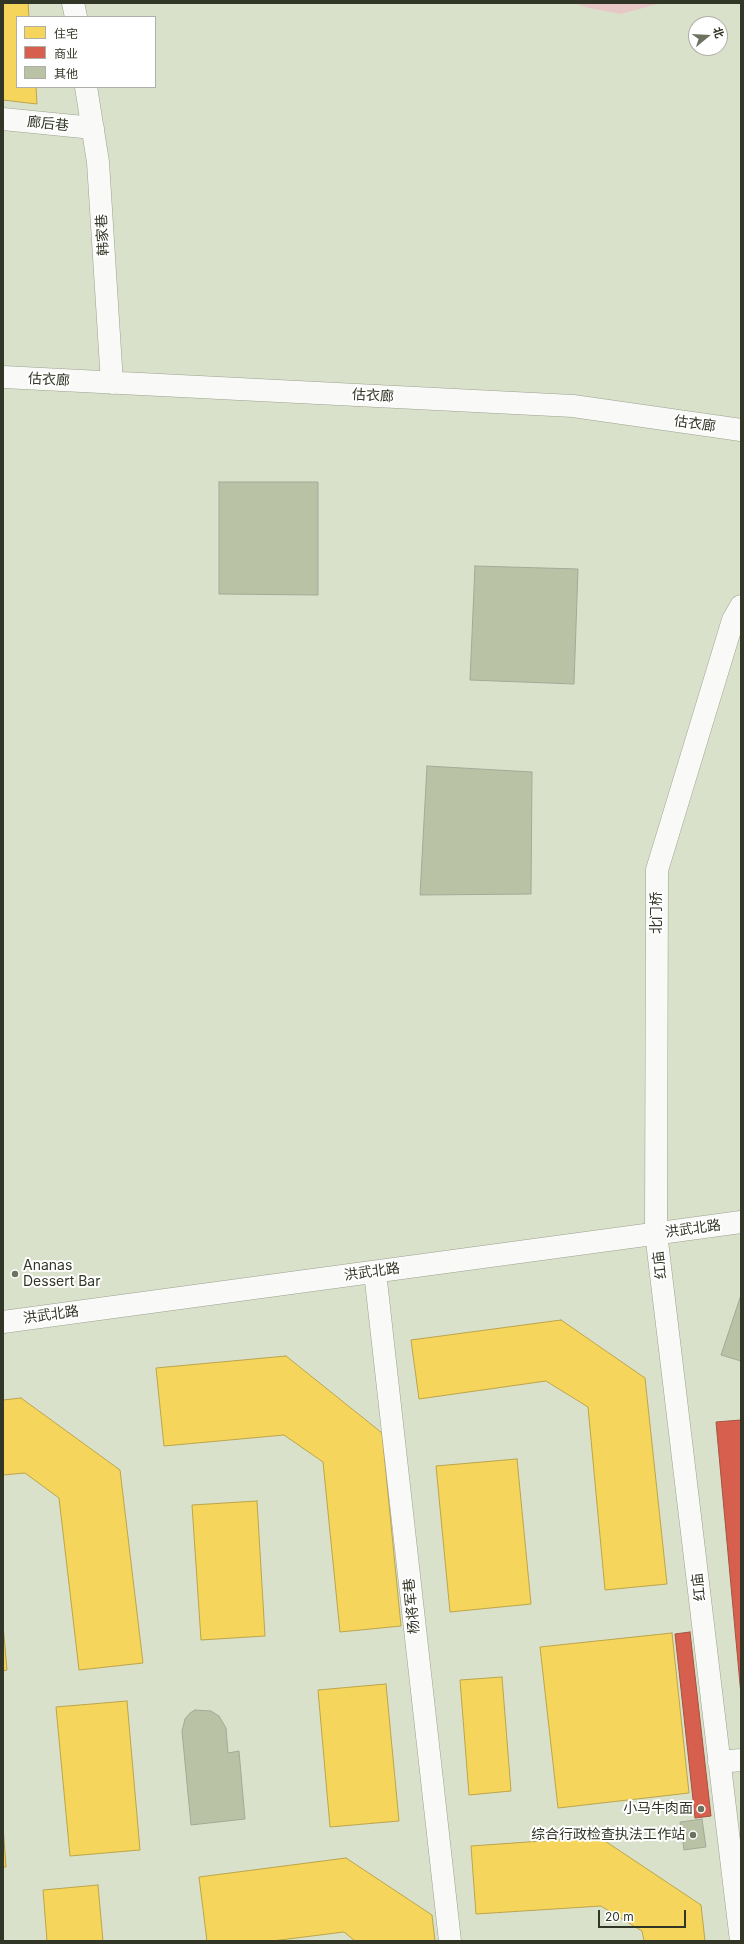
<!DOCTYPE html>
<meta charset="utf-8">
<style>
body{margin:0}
#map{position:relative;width:744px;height:1944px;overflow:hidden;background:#dae1ca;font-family:Inter,"Noto Sans SC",sans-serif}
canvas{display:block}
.frame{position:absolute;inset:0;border:4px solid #313626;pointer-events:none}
.legend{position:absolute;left:16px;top:16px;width:140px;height:72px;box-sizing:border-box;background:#fff;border:1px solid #adafa8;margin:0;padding:5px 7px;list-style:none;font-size:12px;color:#313626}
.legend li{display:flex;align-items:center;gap:8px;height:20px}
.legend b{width:20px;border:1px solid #adafa8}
.north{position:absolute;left:688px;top:16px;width:40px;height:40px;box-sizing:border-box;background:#fff;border:1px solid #adafa8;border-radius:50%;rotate:72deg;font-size:11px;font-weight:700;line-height:16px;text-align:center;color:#313626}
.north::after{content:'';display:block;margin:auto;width:14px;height:18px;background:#6c725f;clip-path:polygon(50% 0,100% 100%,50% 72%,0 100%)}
.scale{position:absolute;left:598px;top:1910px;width:88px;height:18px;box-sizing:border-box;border:2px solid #313626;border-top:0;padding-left:5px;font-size:12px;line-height:14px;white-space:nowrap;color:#313626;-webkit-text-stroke:3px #fff;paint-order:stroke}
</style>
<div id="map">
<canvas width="744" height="1944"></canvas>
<div class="frame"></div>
<ul class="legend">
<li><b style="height:11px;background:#f6d55c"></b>住宅</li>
<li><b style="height:11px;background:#d6604d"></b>商业</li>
<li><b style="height:11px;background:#bac2a6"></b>其他</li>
</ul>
<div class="north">北</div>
<div class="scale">20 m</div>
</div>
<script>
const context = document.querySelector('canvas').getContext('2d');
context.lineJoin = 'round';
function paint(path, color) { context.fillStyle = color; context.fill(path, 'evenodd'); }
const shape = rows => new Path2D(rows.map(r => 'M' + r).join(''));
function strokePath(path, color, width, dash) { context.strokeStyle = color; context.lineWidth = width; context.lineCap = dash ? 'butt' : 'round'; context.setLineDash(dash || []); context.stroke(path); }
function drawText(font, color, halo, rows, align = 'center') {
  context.font = font + ' Inter,"Noto Sans SC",sans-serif'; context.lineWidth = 4; context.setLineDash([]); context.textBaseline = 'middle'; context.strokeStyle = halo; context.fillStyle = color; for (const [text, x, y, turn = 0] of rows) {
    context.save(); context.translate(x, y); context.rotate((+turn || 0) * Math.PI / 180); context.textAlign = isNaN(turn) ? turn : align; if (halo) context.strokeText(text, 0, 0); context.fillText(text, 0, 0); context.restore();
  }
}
const green = shape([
 [574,3,661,3,621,14,589,8]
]);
const homes = shape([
 [3,3,28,3,29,17,17,17,17,87,36,87,37,104,3,100,3,3],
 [561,1320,645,1378,667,1584,605,1590,588,1407,546,1381,419,1399,411,1340,561,1320],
 [286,1356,382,1433,401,1626,340,1632,323,1462,284,1435,164,1446,156,1368,286,1356],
 [21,1398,120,1470,143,1663,79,1670,59,1498,25,1473,3,1475,3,1400,21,1398],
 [517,1459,531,1604,450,1612,436,1466,517,1459],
 [257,1501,265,1636,201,1640,192,1505,257,1501],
 [3,1625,7,1670,3,1671,3,1625],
 [672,1633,689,1793,558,1808,540,1647,672,1633],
 [502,1677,511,1791,469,1795,460,1680,502,1677],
 [386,1684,399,1821,330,1827,318,1690,386,1684],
 [127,1701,140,1850,70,1856,56,1707,127,1701],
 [3,1826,6,1867,3,1867,3,1826],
 [599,1837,701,1905,705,1941,644,1941,642,1931,601,1906,476,1914,471,1846,599,1837],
 [346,1858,432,1915,435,1941,355,1941,344,1932,272,1941,207,1941,199,1877,346,1858],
 [98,1885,103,1941,47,1941,43,1890,98,1885]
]);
const shops = shape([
 [741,1420,741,1695,716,1422,741,1420],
 [690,1632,711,1816,695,1818,675,1634,690,1632]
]);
const building = shape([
 [219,482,318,482,318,595,219,594,219,482],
 [475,566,578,569,574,684,470,680,475,566],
 [427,766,532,772,531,894,420,895,427,766],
 [741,1295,741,1361,721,1355,741,1295],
 [195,1710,211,1711,219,1716,226,1728,228,1753,239,1751,245,1819,191,1825,182,1731,185,1719,190,1713,195,1710],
 [702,1819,706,1847,684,1850,680,1822,702,1819]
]);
const street = shape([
 [73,3,76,17],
 [86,87,98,162,112,383],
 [3,119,93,128],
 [3,377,573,406,741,430],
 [656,1233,741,1941],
 [375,1272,450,1941],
 [719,1762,741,1760]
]);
const secondary = shape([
 [656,1233,657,870,733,620,741,606],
 [3,1322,741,1222]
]);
const markers = [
 [15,1274,4,"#6c725f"],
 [701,1809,4,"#6c725f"],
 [693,1835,4,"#6c725f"]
];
const streetNames = [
 ["廊后巷",48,124,6],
 ["韩家巷",103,235,-93],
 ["估衣廊",49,380,3],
 ["估衣廊",373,396,3],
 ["估衣廊",695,424,8],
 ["北门桥",657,913,-90],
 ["洪武北路",693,1229,-8],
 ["红庙",660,1265,-97],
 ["洪武北路",372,1272,-8],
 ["洪武北路",51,1315,-8],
 ["红庙",699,1587,-97],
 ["杨将军巷",412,1606,-96]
];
const poiNames = [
 ["Ananas",23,1266,"left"],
 ["Dessert Bar",23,1282,"left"],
 ["小马牛肉面",693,1809],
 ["综合行政检查执法工作站",685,1835]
];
paint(green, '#e8c8c7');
paint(homes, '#f6d55c');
strokePath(homes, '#bba54c', 1);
paint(shops, '#d6604d');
strokePath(shops, '#a45341', 1);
paint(building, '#bac2a6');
strokePath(building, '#a4a997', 1);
strokePath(street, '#9ba08f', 23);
strokePath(secondary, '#9ba08f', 23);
strokePath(street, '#f9faf7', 22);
strokePath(secondary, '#f9faf7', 22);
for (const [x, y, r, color] of markers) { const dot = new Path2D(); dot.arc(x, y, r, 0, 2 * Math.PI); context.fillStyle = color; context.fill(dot); strokePath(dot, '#fff', 1.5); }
drawText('14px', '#313626', '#fff', streetNames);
drawText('14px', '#313626', '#fff', poiNames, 'right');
</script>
